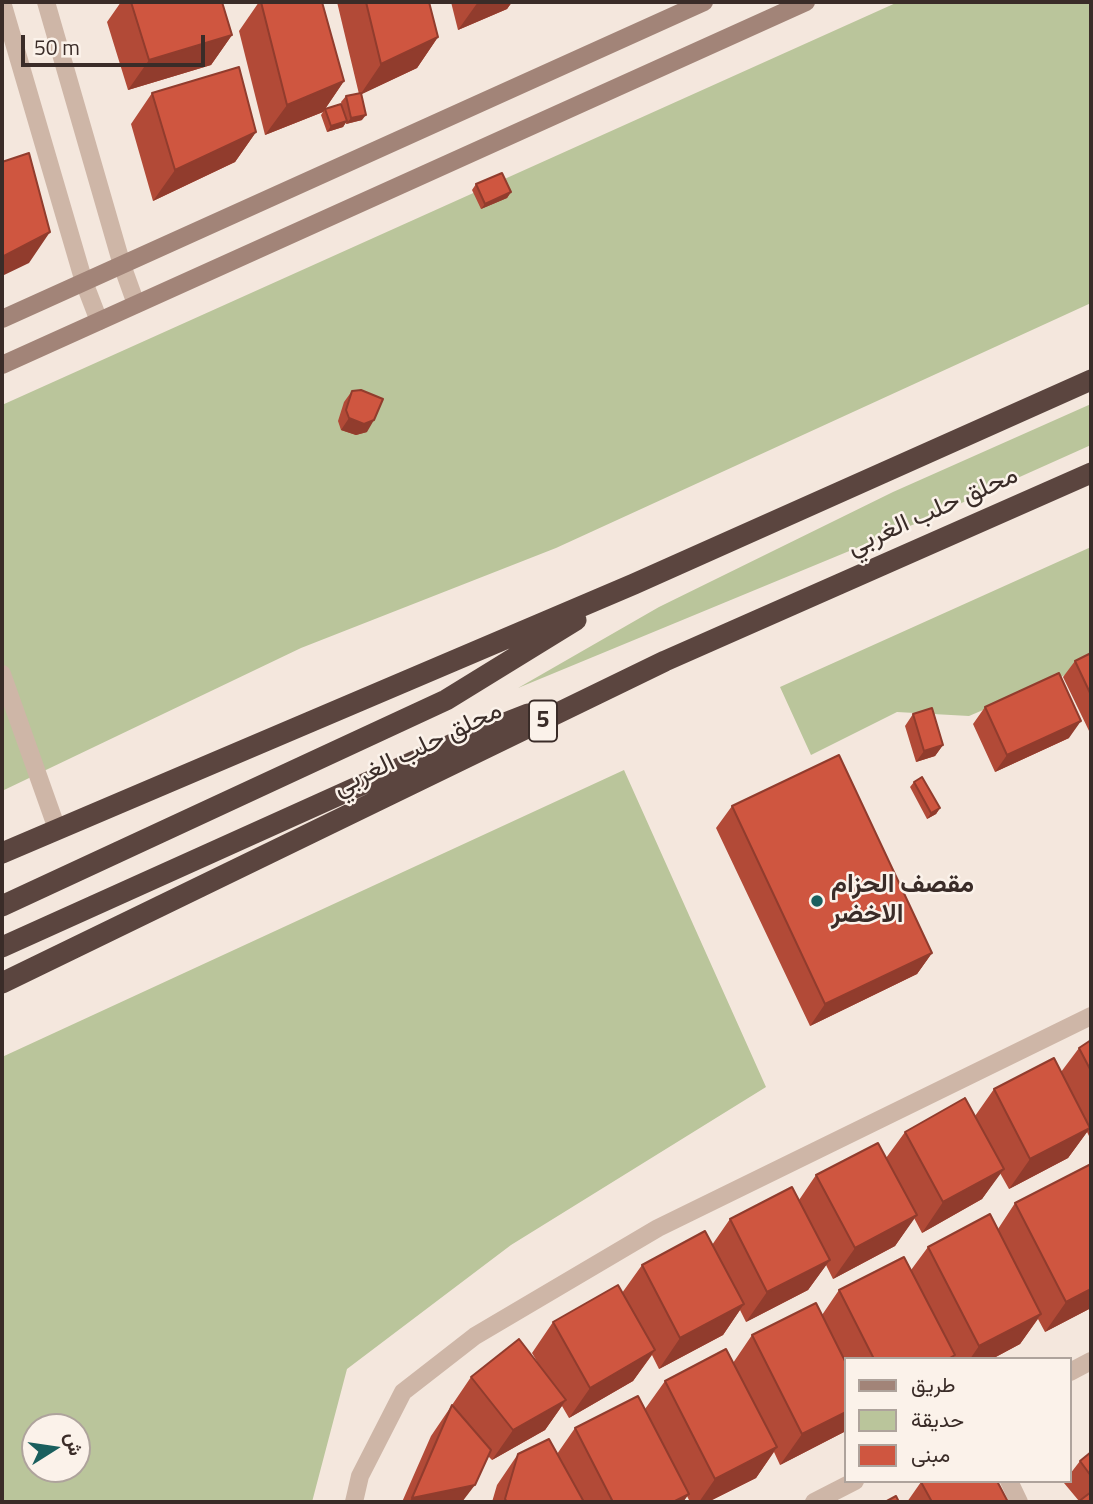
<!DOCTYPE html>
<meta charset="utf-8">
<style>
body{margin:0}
#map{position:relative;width:1093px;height:1504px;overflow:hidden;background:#f4e7dd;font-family:"Titillium Web",Vazirmatn,sans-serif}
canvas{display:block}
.frame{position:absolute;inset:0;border:4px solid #3a2c28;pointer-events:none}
.legend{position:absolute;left:844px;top:1357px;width:228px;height:126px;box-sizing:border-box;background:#fbf2ea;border:2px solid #aea39c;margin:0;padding:9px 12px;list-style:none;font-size:21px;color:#3a2c28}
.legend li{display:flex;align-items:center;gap:14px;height:35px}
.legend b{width:35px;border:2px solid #aea39c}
.north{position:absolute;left:21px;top:1413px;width:70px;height:70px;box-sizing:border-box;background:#fbf2ea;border:2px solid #aea39c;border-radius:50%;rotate:78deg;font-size:19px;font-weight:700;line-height:28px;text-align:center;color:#3a2c28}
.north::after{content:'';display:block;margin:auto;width:24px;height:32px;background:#1a5f5e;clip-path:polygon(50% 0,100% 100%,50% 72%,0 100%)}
.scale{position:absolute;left:21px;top:35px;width:184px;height:32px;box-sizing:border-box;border:4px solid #3a2c28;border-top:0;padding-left:9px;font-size:21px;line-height:24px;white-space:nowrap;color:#3a2c28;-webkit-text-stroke:5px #fbf2ea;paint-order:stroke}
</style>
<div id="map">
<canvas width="1093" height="1504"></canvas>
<div class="frame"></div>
<ul class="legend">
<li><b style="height:9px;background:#a28478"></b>طريق</li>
<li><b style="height:19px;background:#bac59b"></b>حديقة</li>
<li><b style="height:19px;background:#cf5640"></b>مبنى</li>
</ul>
<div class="north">ش</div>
<div class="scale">50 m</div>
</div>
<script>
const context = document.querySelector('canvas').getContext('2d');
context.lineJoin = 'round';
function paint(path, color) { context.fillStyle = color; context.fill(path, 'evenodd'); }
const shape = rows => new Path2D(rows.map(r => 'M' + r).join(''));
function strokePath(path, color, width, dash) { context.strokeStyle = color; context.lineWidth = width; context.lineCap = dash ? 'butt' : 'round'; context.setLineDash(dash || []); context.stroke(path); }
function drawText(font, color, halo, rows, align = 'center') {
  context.font = font + ' "Titillium Web",Vazirmatn,sans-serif'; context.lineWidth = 5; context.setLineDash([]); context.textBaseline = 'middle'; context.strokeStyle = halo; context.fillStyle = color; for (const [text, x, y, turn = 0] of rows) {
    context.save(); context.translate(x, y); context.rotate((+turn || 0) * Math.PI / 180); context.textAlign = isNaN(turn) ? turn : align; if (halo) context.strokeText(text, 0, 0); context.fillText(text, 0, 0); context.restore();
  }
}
const green = shape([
 [898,2,1091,2,1091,303,556,548,301,648,2,791,2,405],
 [1091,404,1091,445,917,523,518,688,659,607,893,492],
 [1091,547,1091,664,969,716,897,712,811,755,780,687],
 [624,770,766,1087,511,1245,347,1369,312,1502,2,1502,2,1057],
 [35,1427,77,1427,77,1469,35,1469]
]);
const street = shape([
 [2,2,84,282,99,321],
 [46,2,122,265,136,304],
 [2,674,57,829],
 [1070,1372,1091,1361],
 [1009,1481,1019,1502],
 [354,1502,360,1476,403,1392,475,1336,658,1228,1091,1016],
 [814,1502,855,1481]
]);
const secondary = shape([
 [2,319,704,2],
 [2,365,806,2]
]);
const highway = shape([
 [2,853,634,584,1091,380],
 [2,906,446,700,576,620],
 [2,947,459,741,528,714],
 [2,983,665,661,1091,473]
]);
const wall = shape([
 [121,2,222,2,232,35,211,65,128,90,107,22],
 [259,2,322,2,344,81,323,112,265,135,239,31],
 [337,2,429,2,438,37,417,68,361,94,362,120,346,124,346,122,343,127,327,132,321,115,325,109,343,110,341,102,346,96,359,94],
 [451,2,512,2,507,9,458,30],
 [152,93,256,132,235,162,153,201,131,124],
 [476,184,511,192,507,198,481,209,472,190],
 [352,391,367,432,356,435,341,430,338,421,344,402],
 [1091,653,1091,735,1063,677,1075,661],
 [985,707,1069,738,995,772,973,724],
 [913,714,943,745,935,756,916,762,905,726],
 [914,782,940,808,936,814,927,819,910,787],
 [732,806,932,953,917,974,810,1026,716,828],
 [1091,1040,1091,1140,1087,1132,1068,1158,1009,1189,1000,1173,982,1199,922,1233,914,1218,895,1246,833,1279,826,1265,808,1290,746,1322,740,1310,723,1335,659,1369,652,1355,633,1381,569,1418,562,1406,545,1430,492,1460,488,1456,462,1502,402,1502,431,1436,471,1377,539,1365,532,1353,553,1322,622,1293,642,1265,712,1245,730,1219,799,1200,816,1175,886,1158,905,1132,975,1116,994,1089,1061,1072,1079,1048],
 [1091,1164,1091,1308,1045,1332,1038,1319,1020,1344,992,1359,846,1359,846,1430,844,1432,780,1465,774,1452,756,1478,708,1502,690,1502,687,1496,683,1502,492,1502,497,1485,518,1454,557,1454,575,1428,645,1409,665,1381,733,1363,752,1335,822,1315,839,1290,911,1270,928,1247,998,1229,1015,1203],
 [1091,1452,1091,1502,1079,1501,1064,1483,1065,1481,1070,1481,1070,1474,1080,1461],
 [921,1482,1008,1502,907,1502]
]);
const shadedWall = shape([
 [478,2,512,2,507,9,458,30],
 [232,35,211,65,128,90,149,60],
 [438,37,417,68,360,95,381,64],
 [344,81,323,112,265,135,287,105],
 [366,115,362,120,346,124,351,118],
 [347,121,343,127,327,132,331,126],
 [256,132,235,162,153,201,175,170],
 [511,192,507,198,481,209,485,204],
 [50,232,29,263,2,276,2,257],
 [349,418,374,420,367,432,356,435,341,430],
 [1081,721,1069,738,995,772,1007,755],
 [943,745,935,756,916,762,924,751],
 [940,808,936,814,927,819,931,813],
 [932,953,917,974,810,1026,825,1004],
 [1090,1128,1068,1158,1009,1189,1030,1159],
 [1004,1169,982,1199,922,1233,943,1202],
 [917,1215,895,1246,833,1279,855,1248],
 [830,1260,808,1290,746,1322,767,1292],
 [1091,1289,1091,1308,1045,1332,1066,1302],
 [744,1304,723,1335,659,1369,680,1338],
 [1041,1314,1020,1344,992,1359,970,1359,979,1346],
 [655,1350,633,1381,569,1418,590,1388],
 [566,1400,545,1430,492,1460,513,1430],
 [846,1412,846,1430,844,1432,780,1465,802,1434],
 [777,1447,756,1478,708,1502,699,1502,715,1479],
 [475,1485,462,1502,409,1502,412,1498],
 [689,1494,683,1502,673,1502]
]);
const building = shape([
 [131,2,222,2,232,35,149,60,131,2],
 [261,2,322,2,344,81,287,105,261,2],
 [366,2,429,2,438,37,381,64,366,2],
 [239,67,256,132,175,170,152,93,239,67],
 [361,93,366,115,351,118,346,96,361,93],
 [341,104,347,121,331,126,325,109,341,104],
 [29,153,50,232,2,257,2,162,29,153],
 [502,173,511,192,485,204,476,184,502,173],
 [361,390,383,399,374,420,364,424,349,418,346,410,352,391,361,390],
 [1091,653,1091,695,1075,661,1091,653],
 [1059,673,1081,721,1007,755,985,707,1059,673],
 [932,708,943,745,924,751,913,714,932,708],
 [839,755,932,953,825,1004,732,806,839,755],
 [922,777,940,808,931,813,914,782,922,777],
 [1091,1040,1091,1071,1079,1048,1091,1040],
 [1054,1058,1090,1128,1030,1159,994,1089,1054,1058],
 [965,1098,1004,1169,943,1202,905,1132,965,1098],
 [878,1143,917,1215,855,1248,816,1175,878,1143],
 [1091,1164,1091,1289,1066,1302,1015,1203,1091,1164],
 [792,1187,830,1260,767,1292,730,1219,792,1187],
 [990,1214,1041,1314,979,1346,928,1247,990,1214],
 [705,1231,744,1304,680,1338,642,1265,705,1231],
 [904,1257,955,1355,948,1359,874,1359,839,1290,904,1257],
 [618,1285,655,1350,590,1388,553,1322,618,1285],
 [816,1303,846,1363,846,1412,802,1434,752,1335,816,1303],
 [519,1339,566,1400,513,1430,471,1377,519,1339],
 [726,1349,777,1447,715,1479,665,1381,726,1349],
 [638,1396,689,1494,673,1502,613,1502,575,1428,638,1396],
 [452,1405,491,1450,475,1485,412,1498,452,1405],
 [549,1439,584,1502,507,1502,505,1499,518,1454,549,1439],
 [1091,1452,1091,1476,1080,1461,1091,1452],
 [922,1481,997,1481,1008,1502,932,1502,921,1482,922,1481],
 [1091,1492,1091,1502,1078,1502,1091,1492],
 [896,1496,899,1502,885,1502,896,1496]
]);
const markers = [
 [817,901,7,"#1a5f5e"]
];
const shields = [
 [543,721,28]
];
const shieldNames = [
 ["5",543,721]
];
const streetNames = [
 ["محلق حلب الغربي",933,512,-24],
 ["محلق حلب الغربي",418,750,-26]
];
const poiNames = [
 ["مقصف الحزام",831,886],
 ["الاخضر",831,916]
];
paint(green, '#bac59b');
strokePath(street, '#ceb6a7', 18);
strokePath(secondary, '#a28478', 18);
strokePath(highway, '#5b453f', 21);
paint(wall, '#b24a37');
paint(shadedWall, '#913c2d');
paint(building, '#cf5640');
strokePath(building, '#913c2d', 2);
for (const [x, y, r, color] of markers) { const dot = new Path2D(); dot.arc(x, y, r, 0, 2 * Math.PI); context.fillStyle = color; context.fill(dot); strokePath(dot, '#fbf2ea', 2.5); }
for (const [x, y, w] of shields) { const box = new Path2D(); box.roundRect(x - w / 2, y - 20.5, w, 41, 5); context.fillStyle = '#fbf2ea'; context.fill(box); strokePath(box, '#3a2c28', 2); }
drawText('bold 24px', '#3a2c28', null, shieldNames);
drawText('26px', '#3a2c28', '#fbf2ea', streetNames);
drawText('bold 26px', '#3a2c28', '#fbf2ea', poiNames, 'left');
</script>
